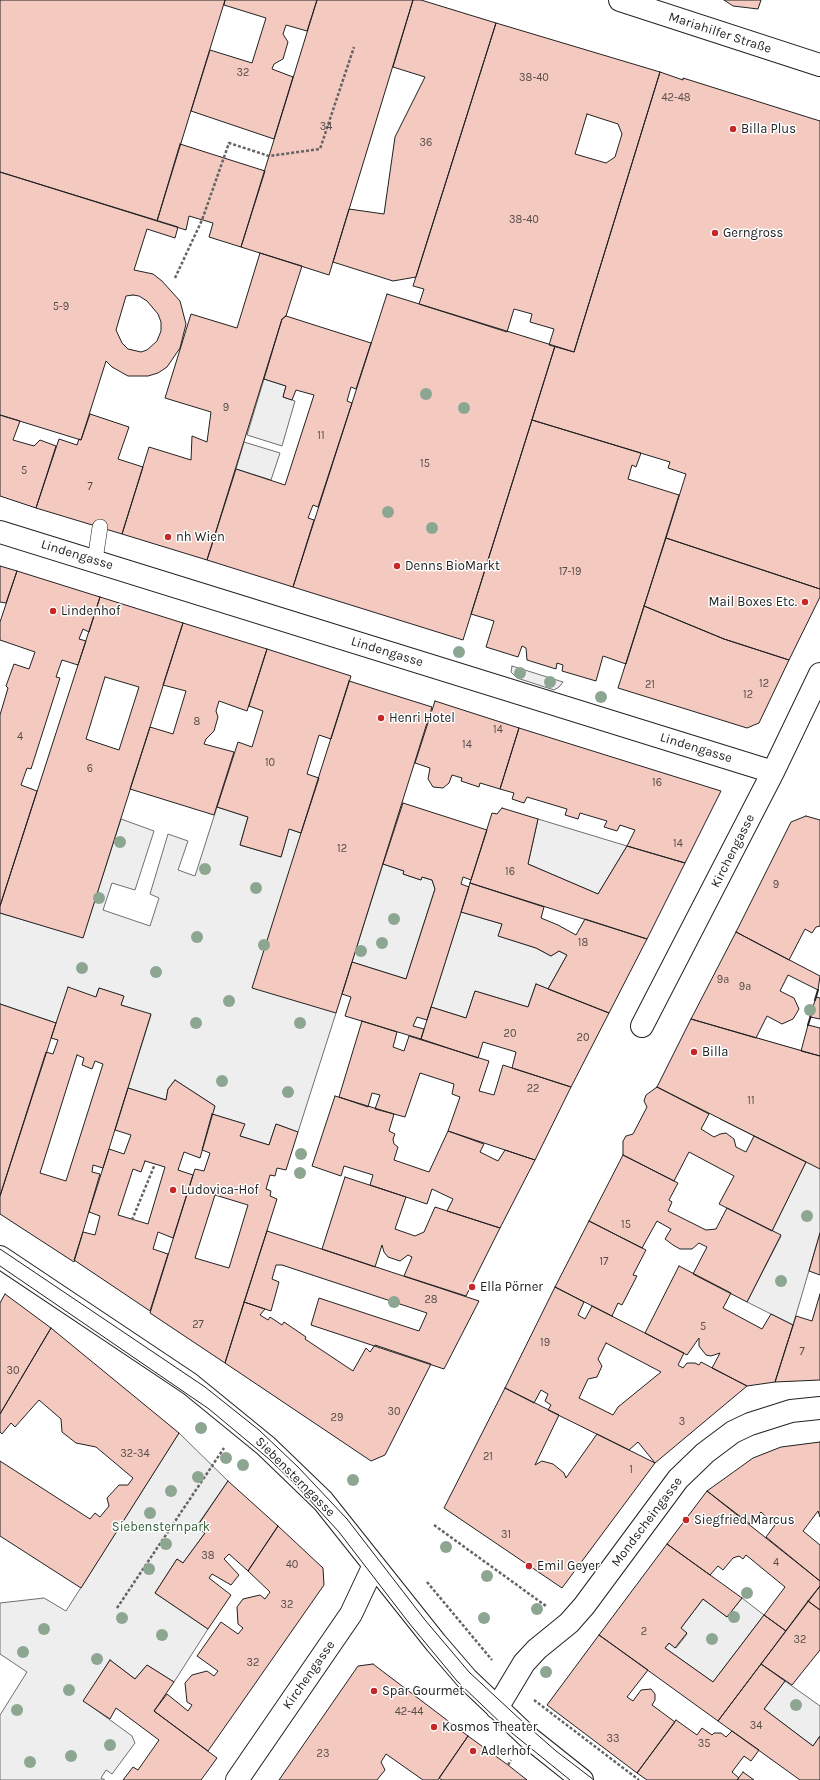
<!DOCTYPE html>
<meta charset="utf-8">
<style>
body{margin:0}
canvas{display:block;background:#fff}
</style>
<canvas width="820" height="1780"></canvas>
<script>
const context = document.querySelector('canvas').getContext('2d');
context.lineJoin = 'round';
function paint(path, color) { context.fillStyle = color; context.fill(path, 'evenodd'); }
const shape = rows => new Path2D(rows.map(r => 'M' + r).join(''));
function strokePath(path, color, width, dash) { context.strokeStyle = color; context.lineWidth = width; context.lineCap = dash ? 'butt' : 'round'; context.setLineDash(dash || []); context.stroke(path); }
function drawText(font, color, halo, rows, align = 'center') {
  context.font = font + ' Karla,sans-serif'; context.lineWidth = 3; context.setLineDash([]); context.textBaseline = 'middle'; context.strokeStyle = halo; context.fillStyle = color; for (const [text, x, y, turn = 0] of rows) {
    context.save(); context.translate(x, y); context.rotate((+turn || 0) * Math.PI / 180); context.textAlign = isNaN(turn) ? turn : align; if (halo) context.strokeText(text, 0, 0); context.fillText(text, 0, 0); context.restore();
  }
}
const green = shape([
 [264,379,286,386,283,397,295,401,282,446,247,435,264,379],
 [244,442,280,453,271,480,236,469,244,442],
 [512,666,563,682,559,687,554,690,517,678,511,672,512,666],
 [217,807,248,817,240,845,281,857,289,829,301,833,336,1013,298,1132,276,1124,269,1145,240,1136,244,1124,212,1114,215,1106,175,1080,168,1089,166,1100,128,1088,151,1015,121,1005,123,996,99,988,96,997,56,1023,0,1004,0,913,83,937,121,819,154,831,135,890,112,883,103,910,150,926,159,898,150,894,168,834,188,841,178,870,195,876,217,807],
 [538,819,627,846,598,894,528,864,538,819],
 [383,864,404,871,403,874,421,880,422,877,432,880,435,889,406,979,352,962,383,864],
 [461,912,502,924,499,936,536,948,551,956,559,951,567,955,548,989,536,984,528,1007,475,991,466,1018,431,1007,461,912],
 [756,1038,820,1056,820,1233,793,1325,747,1302,781,1236,772,1231,806,1162,720,1119,756,1038],
 [179,1433,228,1481,196,1527,205,1533,183,1563,177,1559,155,1593,208,1629,174,1682,147,1665,135,1679,110,1660,84,1701,132,1736,135,1743,112,1774,106,1770,101,1778,105,1780,0,1780,0,1715,27,1672,0,1654,0,1603,44,1598,66,1611,179,1433],
 [742,1598,764,1615,713,1682,665,1648,669,1643,676,1648,687,1634,681,1628,703,1599,727,1617,742,1598],
 [785,1681,820,1706,820,1736,813,1746,764,1709,785,1681]
]);
const building = shape([
 [0,0,225,0,157,221,0,172,0,0],
 [225,0,317,0,307,31,286,25,283,34,288,42,283,59,274,64,272,69,293,77,274,139,191,111,210,50,252,63,266,18,224,5,225,0],
 [317,0,413,0,329,275,241,247,317,0],
 [413,0,421,0,496,23,416,277,393,281,333,262,349,209,384,214,395,137,425,77,393,67,413,0],
 [724,0,761,0,758,9,733,6,724,0],
 [496,23,660,72,574,352,549,345,554,329,530,322,532,314,514,309,507,332,419,304,424,289,413,286,496,23],
 [587,114,618,124,622,134,615,157,606,163,575,154,587,114],
 [660,72,683,80,683,78,820,121,820,589,666,538,686,474,668,468,670,462,532,420,555,346,574,352,660,72],
 [180,144,265,171,241,247,209,237,213,223,189,216,186,230,157,221,180,144],
 [0,172,178,227,175,238,147,229,134,270,153,274,162,281,180,301,186,324,180,348,167,367,158,373,148,376,128,376,112,367,106,361,81,440,0,415,0,172],
 [133,295,139,296,147,301,158,314,161,322,161,331,157,341,147,350,141,352,128,349,122,343,116,330,126,296,133,295],
 [260,253,302,266,286,316,282,319,207,560,122,534,149,447,191,460,192,436,207,442,211,412,165,398,191,314,237,328,260,253],
 [387,294,555,346,463,640,293,587,387,294],
 [286,316,371,343,356,389,351,387,347,401,352,403,318,507,313,505,308,518,314,520,293,587,207,560,236,469,285,485,314,395,296,390,292,400,283,397,286,386,264,379,282,319,286,316],
 [90,414,129,427,118,459,143,467,122,534,36,508,59,439,77,445,79,439,81,440,90,414],
 [0,415,20,421,13,440,34,446,40,440,56,446,36,508,0,496,0,415],
 [532,420,641,453,636,467,632,465,628,479,679,495,626,664,603,656,596,681,562,671,563,665,557,663,556,669,527,660,526,648,522,646,518,657,486,647,494,621,471,614,532,420],
 [666,538,820,589,820,597,789,660,724,639,644,606,666,538],
 [0,566,17,571,6,603,0,602,0,566],
 [17,571,100,597,89,632,83,629,79,639,86,641,78,665,62,660,56,677,60,678,31,769,27,768,21,785,37,791,0,906,0,715,8,688,6,686,14,664,29,669,35,652,0,640,0,622,17,571],
 [100,597,183,623,83,938,0,913,0,906,100,597],
 [105,677,139,687,119,750,86,739,105,677],
 [644,606,724,639,789,660,759,723,747,728,618,688,644,606],
 [183,623,267,649,247,711,219,701,216,711,218,717,214,731,206,739,204,744,234,752,214,815,130,789,150,727,173,734,186,691,163,685,183,623],
 [267,649,351,676,331,739,319,735,307,774,319,778,301,833,289,829,281,857,240,845,248,817,217,807,238,742,252,747,263,711,249,706,267,649],
 [349,681,432,707,336,1013,252,988,349,681],
 [435,701,519,728,500,789,480,783,479,787,461,781,462,778,452,775,449,783,443,788,433,787,428,779,430,768,415,763,435,701],
 [519,728,721,791,685,863,627,846,635,830,620,825,617,831,604,827,607,821,580,813,578,819,565,815,567,809,527,797,524,803,512,799,514,793,500,789,519,728],
 [403,803,487,830,471,880,463,877,461,884,469,887,427,1020,417,1017,413,1026,424,1029,421,1039,345,1016,351,997,342,994,352,962,406,979,435,889,432,880,422,877,421,880,403,874,404,871,383,864,403,803],
 [502,808,538,819,528,864,598,894,627,846,685,863,647,939,470,883,492,813,497,814,502,808],
 [806,816,820,820,820,926,816,927,812,933,805,929,789,960,736,932,791,822,806,816],
 [470,883,544,907,541,918,558,925,576,935,585,919,647,939,609,1013,548,989,567,955,559,951,551,956,536,948,498,936,502,924,461,912,470,883],
 [736,932,820,976,818,990,788,975,780,991,794,998,799,1009,793,1019,782,1024,767,1016,756,1038,691,1019,736,932],
 [536,984,609,1013,571,1087,512,1068,516,1052,483,1042,478,1058,421,1039,431,1007,466,1018,475,991,528,1007,536,984],
 [68,987,96,997,99,988,124,996,121,1005,151,1014,103,1168,93,1165,92,1172,100,1174,74,1262,0,1214,0,1196,46,1052,53,1054,58,1040,51,1038,68,987],
 [77,1055,84,1058,82,1065,92,1069,95,1061,103,1064,66,1181,40,1173,77,1055],
 [816,997,820,998,820,1019,810,1017,816,997],
 [0,1004,56,1023,0,1196,0,1004],
 [691,1019,820,1056,820,1169,657,1087,691,1019],
 [362,1021,397,1032,393,1047,404,1051,409,1036,489,1061,479,1091,494,1095,503,1065,571,1087,535,1160,448,1131,460,1097,452,1094,454,1084,420,1073,405,1117,375,1109,380,1095,372,1093,368,1107,339,1097,362,1021],
 [808,1025,820,1028,820,1056,801,1051,808,1025],
 [175,1080,215,1106,200,1158,184,1152,178,1170,193,1175,173,1238,158,1232,153,1249,168,1254,150,1311,74,1260,83,1232,95,1235,100,1216,89,1212,109,1149,124,1154,131,1135,115,1130,128,1088,166,1100,168,1089,175,1080],
 [145,1161,165,1167,148,1224,118,1215,133,1169,141,1172,145,1161],
 [657,1087,709,1114,701,1129,714,1137,720,1134,726,1133,734,1139,736,1147,746,1152,754,1136,806,1162,772,1231,719,1204,734,1176,689,1152,674,1181,623,1155,623,1141,626,1136,633,1134,647,1107,644,1101,646,1095,657,1087],
 [335,1096,394,1114,389,1131,395,1134,393,1139,394,1144,398,1147,394,1160,429,1172,448,1131,484,1144,480,1152,498,1161,505,1150,535,1160,500,1228,447,1211,453,1199,432,1189,427,1204,370,1185,373,1175,344,1166,341,1176,312,1166,335,1096],
 [212,1114,245,1124,240,1136,269,1145,276,1124,298,1132,286,1170,277,1168,275,1176,270,1175,266,1189,271,1191,270,1196,277,1199,225,1363,150,1313,193,1175,195,1169,204,1171,210,1153,202,1150,212,1114],
 [215,1195,248,1205,229,1268,195,1258,215,1195],
 [623,1155,678,1183,669,1200,672,1202,668,1211,706,1230,716,1229,727,1208,781,1235,747,1302,693,1274,707,1247,699,1243,692,1249,680,1249,673,1245,665,1239,671,1229,657,1221,642,1248,589,1221,623,1155],
 [345,1177,406,1197,395,1229,415,1236,424,1232,435,1207,500,1228,466,1296,404,1276,412,1257,408,1255,400,1261,388,1257,384,1252,382,1245,375,1267,322,1249,345,1177],
 [589,1221,646,1250,633,1275,637,1276,622,1305,618,1303,612,1316,555,1287,589,1221],
 [267,1231,479,1301,444,1369,311,1325,319,1298,419,1331,427,1313,282,1265,276,1265,272,1279,279,1282,271,1311,244,1302,267,1231],
 [820,1233,820,1275,809,1271,820,1233],
 [679,1266,731,1293,723,1308,762,1329,771,1314,793,1325,775,1382,747,1386,712,1368,720,1353,711,1356,706,1355,699,1346,699,1338,687,1355,645,1333,679,1266],
 [555,1287,584,1302,578,1315,585,1319,592,1306,684,1353,678,1365,683,1368,687,1363,695,1363,699,1365,701,1362,747,1386,655,1463,638,1442,629,1450,548,1410,551,1405,545,1401,548,1394,541,1390,534,1403,505,1388,555,1287],
 [606,1343,661,1372,618,1407,613,1415,579,1398,588,1379,597,1377,602,1366,598,1359,606,1343],
 [5,1294,51,1328,0,1414,0,1303,5,1294],
 [820,1294,820,1380,775,1382,796,1316,812,1321,820,1294],
 [244,1302,265,1309,260,1315,268,1320,270,1317,282,1325,284,1322,306,1337,305,1339,353,1371,366,1348,370,1352,375,1345,431,1364,385,1455,371,1461,225,1363,244,1302],
 [51,1328,179,1433,81,1588,0,1536,0,1461,90,1519,95,1513,100,1517,109,1506,107,1498,119,1485,128,1485,133,1478,96,1447,76,1443,62,1432,61,1419,39,1400,15,1427,11,1423,2,1434,0,1432,0,1414,51,1328],
 [505,1388,559,1415,535,1465,542,1461,553,1464,564,1473,566,1478,597,1434,655,1463,562,1588,444,1508,505,1388],
 [820,1442,820,1517,818,1511,803,1531,820,1545,820,1581,766,1537,775,1525,761,1512,750,1524,707,1491,753,1458,781,1447,820,1442],
 [228,1481,278,1526,248,1571,229,1554,224,1559,239,1575,231,1585,212,1574,209,1578,231,1595,208,1629,155,1593,177,1559,183,1563,205,1533,196,1528,228,1481],
 [707,1491,820,1581,820,1586,786,1631,764,1615,785,1587,746,1555,743,1559,739,1556,733,1558,723,1570,718,1566,710,1575,667,1544,707,1491],
 [278,1526,323,1568,324,1585,208,1751,154,1711,167,1694,188,1711,192,1705,187,1702,185,1683,192,1675,207,1671,214,1676,218,1671,197,1656,221,1622,238,1634,243,1628,238,1624,237,1607,243,1599,260,1595,265,1599,270,1592,248,1571,278,1526],
 [667,1544,742,1598,727,1617,703,1599,681,1628,687,1633,675,1648,669,1643,665,1648,713,1682,764,1615,786,1631,718,1721,599,1635,667,1544],
 [820,1586,820,1610,808,1601,820,1586],
 [808,1601,820,1610,820,1650,792,1685,761,1664,808,1601],
 [599,1635,648,1670,627,1697,633,1701,641,1690,651,1689,655,1694,655,1700,652,1705,675,1722,637,1773,547,1705,599,1635],
 [110,1660,135,1679,147,1665,174,1682,154,1711,217,1758,201,1780,123,1780,133,1767,138,1770,159,1740,116,1708,110,1719,83,1701,110,1660],
 [373,1664,468,1736,438,1780,423,1780,386,1754,381,1762,385,1770,377,1780,279,1780,358,1666,373,1664],
 [761,1664,785,1681,764,1709,813,1746,820,1736,820,1780,800,1780,718,1721,761,1664],
 [676,1720,697,1735,702,1728,712,1735,714,1733,721,1733,726,1737,732,1731,759,1750,751,1761,744,1756,732,1772,739,1778,737,1780,647,1780,637,1773,676,1720],
 [468,1736,508,1765,527,1780,442,1780,439,1778,468,1736],
 [743,1772,754,1780,737,1780,743,1772]
]);
const path = shape([
 [175,278,202,220,229,143,269,156,320,149,354,47],
 [132,1220,155,1164],
 [434,1525,546,1606],
 [427,1582,492,1660],
 [117,1608,224,1448],
 [534,1700,639,1780],
 [508,1765,511,1760]
]);
const service = shape([
 [95,560,100,527]
]);
const minor = shape([
 [620,0,820,65],
 [0,532,773,772],
 [642,1026,773,772,820,674],
 [0,1257,190,1384,266,1446,323,1501,436,1643,467,1679,528,1737,582,1780],
 [497,1708,524,1663,537,1649,569,1623,584,1606,678,1479,705,1453,733,1432,750,1424,791,1411,820,1408],
 [237,1780,351,1614,374,1565]
]);
const tram = shape([
 [0,1249,205,1387,259,1430,298,1467,347,1519,425,1620,469,1672,524,1723,556,1751,594,1780],
 [0,1266,209,1409,269,1459,297,1486,339,1532,409,1623,457,1681,507,1729,570,1780]
]);
const wall = shape([
 [815,1000,818,990],
 [808,1025,811,1015]
]);
const trees = [
 [426,394],
 [464,408],
 [388,512],
 [432,528],
 [459,652],
 [520,673],
 [550,682],
 [601,697],
 [120,842],
 [205,869],
 [256,888],
 [99,898],
 [394,919],
 [197,937],
 [382,943],
 [264,945],
 [361,951],
 [82,968],
 [156,972],
 [229,1001],
 [810,1010],
 [196,1023],
 [300,1023],
 [222,1081],
 [288,1092],
 [301,1154],
 [300,1173],
 [807,1216],
 [781,1281],
 [394,1302],
 [201,1428],
 [226,1458],
 [243,1465],
 [198,1477],
 [353,1480],
 [171,1491],
 [150,1513],
 [166,1544],
 [446,1547],
 [149,1569],
 [487,1576],
 [747,1593],
 [537,1609],
 [734,1617],
 [122,1618],
 [484,1618],
 [44,1629],
 [162,1635],
 [712,1639],
 [23,1652],
 [97,1659],
 [546,1672],
 [69,1690],
 [796,1705],
 [17,1710],
 [110,1745],
 [71,1756],
 [30,1762]
];
const markers = [
 [733,129,4,"#c62828"],
 [715,233,4,"#c62828"],
 [168,537,4,"#c62828"],
 [397,566,4,"#c62828"],
 [805,602,4,"#c62828"],
 [53,611,4,"#c62828"],
 [381,718,4,"#c62828"],
 [694,1052,4,"#c62828"],
 [173,1190,4,"#c62828"],
 [472,1287,4,"#c62828"],
 [686,1520,4,"#c62828"],
 [529,1566,4,"#c62828"],
 [374,1691,4,"#c62828"],
 [434,1727,4,"#c62828"],
 [473,1751,4,"#c62828"]
];
const numberNames = [
 ["32",243,73],
 ["38-40",534,78],
 ["42-48",676,98],
 ["34",326,127],
 ["36",426,143],
 ["38-40",524,220],
 ["5-9",61,307],
 ["9",226,408],
 ["11",321,436],
 ["15",425,464],
 ["5",24,471],
 ["7",90,487],
 ["17-19",570,572],
 ["12",764,684],
 ["21",650,685],
 ["12",748,695],
 ["8",197,722],
 ["14",498,730],
 ["4",20,737],
 ["14",467,745],
 ["10",270,763],
 ["6",90,769],
 ["16",657,783],
 ["14",678,844],
 ["12",342,849],
 ["16",510,872],
 ["9",776,885],
 ["18",583,943],
 ["9a",723,980],
 ["9a",745,987],
 ["20",510,1034],
 ["20",583,1038],
 ["22",533,1089],
 ["11",751,1101],
 ["15",626,1225],
 ["17",604,1262],
 ["28",431,1300],
 ["27",198,1325],
 ["5",703,1327],
 ["19",545,1343],
 ["7",802,1352],
 ["30",13,1371],
 ["30",394,1412],
 ["29",337,1418],
 ["3",682,1422],
 ["32-34",135,1454],
 ["21",488,1457],
 ["1",631,1470],
 ["31",506,1535],
 ["38",208,1556],
 ["4",776,1563],
 ["40",292,1565],
 ["32",287,1605],
 ["2",644,1632],
 ["32",800,1640],
 ["32",253,1663],
 ["42-44",409,1712],
 ["34",756,1726],
 ["33",613,1739],
 ["35",704,1744],
 ["23",323,1754]
];
const streetNames = [
 ["Mariahilfer Straße",720,33,18],
 ["Lindengasse",77,555,17],
 ["Lindengasse",387,652,17],
 ["Lindengasse",696,748,17],
 ["Kirchengasse",733,851,-63],
 ["Siebensterngasse",295,1477,45],
 ["Mondscheingasse",647,1522,-53],
 ["Kirchengasse",309,1675,-55]
];
const poiNames = [
 ["Billa Plus",741,129],
 ["Gerngross",723,233],
 ["nh Wien",176,537],
 ["Denns BioMarkt",405,566],
 ["Mail Boxes Etc.",797,602,"right"],
 ["Lindenhof",61,611],
 ["Henri Hotel",389,718],
 ["Billa",702,1052],
 ["Ludovica-Hof",181,1190],
 ["Ella Pörner",480,1287],
 ["Siegfried Marcus",694,1520],
 ["Emil Geyer",537,1566],
 ["Spar Gourmet",382,1691],
 ["Kosmos Theater",442,1727],
 ["Adlerhof",481,1751]
];
const parkNames = [
 ["Siebensternpark",161,1527]
];
paint(green, '#eee');
strokePath(green, '#6f6f6f', 1);
paint(building, '#f3c9c0');
strokePath(building, '#222', 1);
strokePath(service, '#222', 16);
strokePath(minor, '#222', 24);
strokePath(path, '#646464', 2.5, [3, 2]);
strokePath(service, '#fff', 15);
strokePath(minor, '#fff', 22);
strokePath(tram, '#222', 1);
strokePath(wall, '#222', 2);
context.fillStyle = '#8da692';
for (const [x, y] of trees) { context.beginPath(); context.arc(x, y, 6, 0, 2 * Math.PI); context.fill(); }
for (const [x, y, r, color] of markers) { const dot = new Path2D(); dot.arc(x, y, r, 0, 2 * Math.PI); context.fillStyle = color; context.fill(dot); strokePath(dot, '#fff', 1.5); }
drawText('11px', '#564c4a', null, numberNames);
drawText('13px', '#222', '#fff', streetNames);
drawText('13px', '#222', '#fff', poiNames, 'left');
drawText('13px', '#2f5e38', '#fff', parkNames);
</script>
